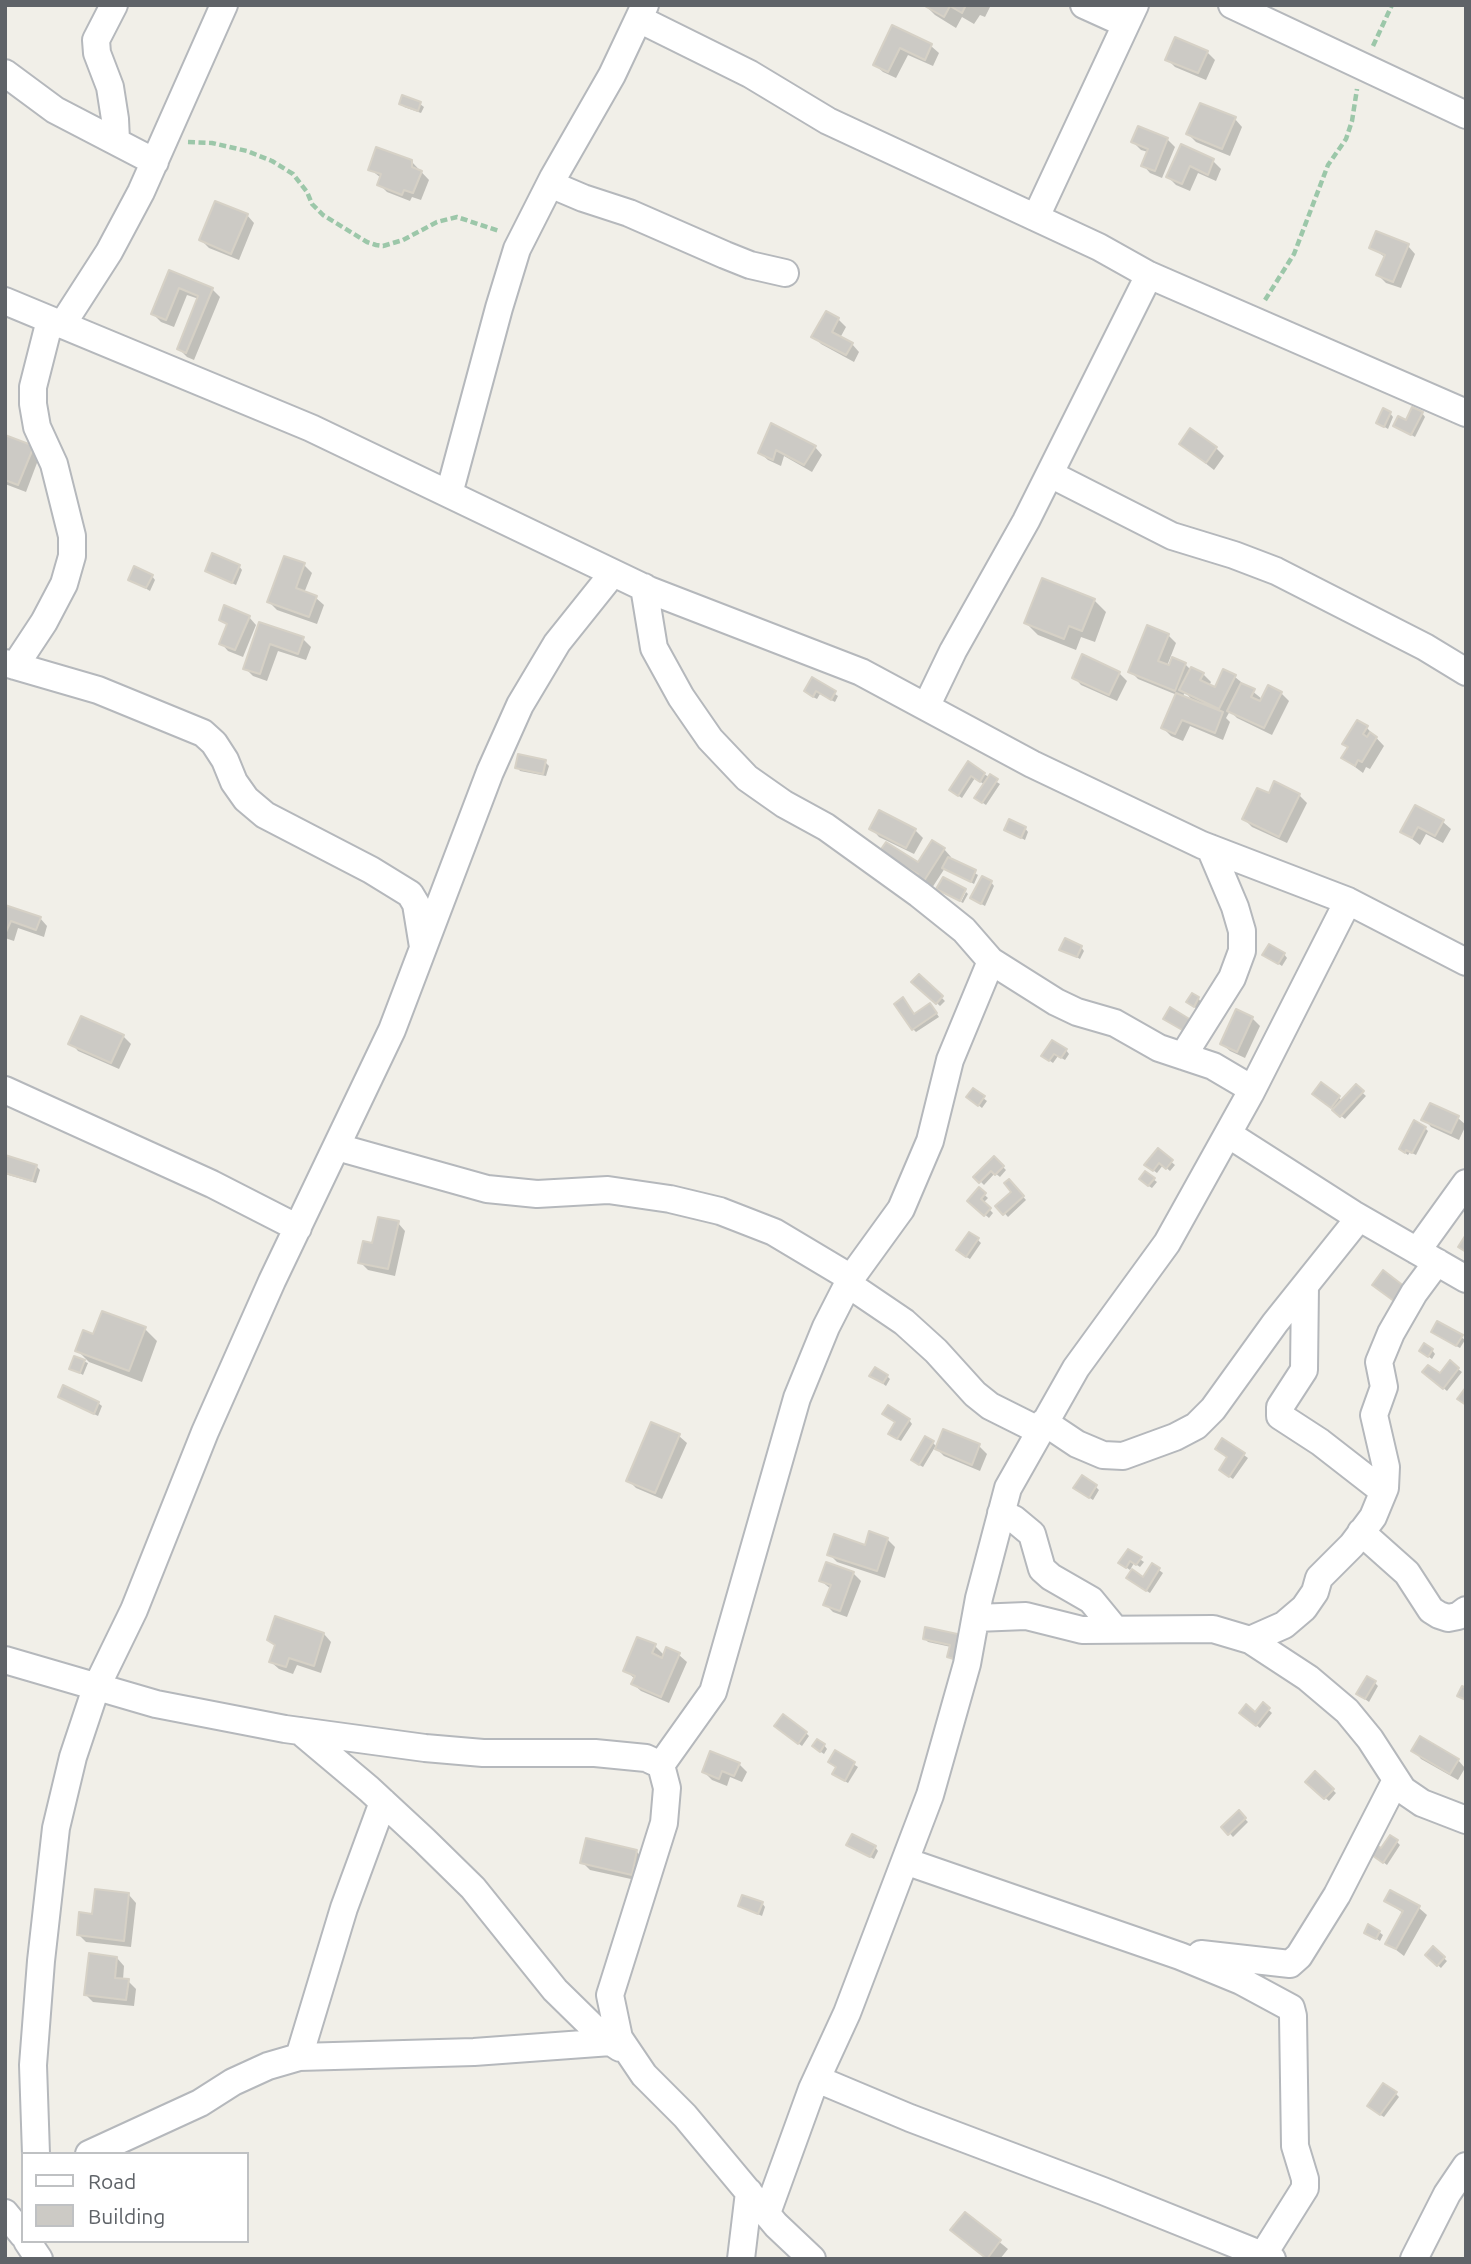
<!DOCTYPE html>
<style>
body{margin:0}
#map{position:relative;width:1471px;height:2264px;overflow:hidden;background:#f1efe8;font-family:Ubuntu,sans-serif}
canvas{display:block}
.frame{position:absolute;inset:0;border:7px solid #5f6368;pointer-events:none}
.legend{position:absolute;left:21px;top:2152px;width:228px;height:91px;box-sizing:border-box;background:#fff;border:2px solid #bfc1c3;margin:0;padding:9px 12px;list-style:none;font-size:21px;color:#5f6368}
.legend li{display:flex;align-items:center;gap:14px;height:35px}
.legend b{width:35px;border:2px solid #bfc1c3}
</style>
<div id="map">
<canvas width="1471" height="2264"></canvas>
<div class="frame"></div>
<ul class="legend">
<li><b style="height:9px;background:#fff"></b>Road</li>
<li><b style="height:19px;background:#cccac5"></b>Building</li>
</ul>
</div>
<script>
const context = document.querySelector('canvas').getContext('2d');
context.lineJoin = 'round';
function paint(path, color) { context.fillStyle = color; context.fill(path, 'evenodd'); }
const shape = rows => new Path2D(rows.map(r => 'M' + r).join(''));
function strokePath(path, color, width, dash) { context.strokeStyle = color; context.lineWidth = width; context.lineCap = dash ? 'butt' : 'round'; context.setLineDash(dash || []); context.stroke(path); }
const shadow = shape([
 [925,5,991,5,985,17,980,15,974,24,962,17,956,28,935,15],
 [893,28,931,46,939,53,933,66,908,55,896,78,883,72,875,65],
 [1207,52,1215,60,1206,80,1175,67,1167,59],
 [403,97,420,104,424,107,421,113,404,107,401,103],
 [1235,119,1242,127,1230,156,1196,142,1188,134],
 [1167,139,1175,147,1162,178,1150,173,1143,165,1148,152,1141,150,1133,142],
 [1182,147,1213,161,1221,169,1216,181,1198,173,1190,191,1176,185,1168,177],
 [412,162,429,180,421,200,412,197,410,201,387,192,379,184,381,178,370,169],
 [247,215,254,223,239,260,209,248,201,240],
 [1408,246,1415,254,1401,288,1386,283,1378,275,1386,258,1371,247],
 [170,272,212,289,220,297,194,360,187,357,179,349,199,299,187,295,174,327,161,322,153,314],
 [838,319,846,327,840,338,852,344,859,352,854,362,821,344,813,336],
 [1390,413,1393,417,1388,429,1378,423],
 [1422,413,1425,417,1415,437,1396,426,1407,423],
 [771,425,815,447,822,455,812,472,784,456,781,466,768,460,760,453],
 [5,437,33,447,40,455,26,492,5,484],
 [1181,444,1216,448,1224,456,1214,470],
 [304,565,312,573,304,593,316,598,324,605,317,624,277,610,269,602],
 [239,566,242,570,236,585,207,571],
 [152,576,155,580,150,591,130,579],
 [1094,600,1106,612,1095,642,1081,637,1076,650,1038,635,1026,623],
 [249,617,256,625,243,657,228,651,221,643,228,626,221,619],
 [260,624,303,639,311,647,306,660,278,651,267,681,253,676,245,668],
 [1168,635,1176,643,1167,666,1185,664,1191,670,1203,674,1211,682,1209,686,1215,689,1235,677,1262,699,1281,693,1289,701,1272,735,1237,718,1230,711,1226,718,1230,722,1223,740,1190,726,1183,741,1171,736,1163,728,1177,695,1138,679,1130,671],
 [1185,692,1195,703,1182,698],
 [1119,673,1127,681,1117,701,1081,685,1074,677],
 [813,680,838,696,835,702,820,694,817,699,809,695],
 [1358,722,1367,728,1384,746,1370,769,1366,767,1363,773,1343,758,1349,748],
 [545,762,549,766,546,776,520,771,517,767],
 [968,764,1000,784,986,805,980,801,985,785,975,778,962,798,954,793],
 [1269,795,1299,795,1307,803,1287,843,1252,827,1244,819],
 [1416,807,1443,822,1451,829,1443,843,1426,834,1420,845,1403,832],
 [1025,828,1028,832,1025,840,1006,830],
 [872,829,915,830,923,838,914,854,879,837],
 [944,849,951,857,950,859,978,875,974,884,945,868,930,891,918,876,891,861,919,864],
 [991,882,994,886,985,906,976,901,972,898],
 [966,892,968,894,963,903,961,902],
 [5,907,40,918,47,926,44,937,18,928,14,941,5,938],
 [1081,947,1084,951,1080,959,1062,949],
 [1284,954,1287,958,1282,966,1265,955],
 [919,976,945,1001,940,1006,914,982],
 [1198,998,1201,1002,1197,1009,1192,1005],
 [933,1008,939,1017,916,1032,913,1029,914,1015],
 [1237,1012,1252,1018,1260,1026,1245,1058,1230,1051,1222,1044],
 [123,1036,131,1044,119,1069,78,1051,71,1043],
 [1066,1050,1069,1054,1065,1060,1058,1056,1053,1063,1043,1056],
 [1322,1085,1343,1101,1356,1087,1366,1096,1345,1119,1318,1097],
 [983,1098,987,1101,982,1108,972,1100],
 [1458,1118,1466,1125,1459,1140,1431,1127,1424,1119],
 [1425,1128,1428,1131,1416,1155,1410,1152,1408,1155,1404,1152,1401,1149],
 [1158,1151,1175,1165,1170,1171,1163,1165,1157,1173,1150,1168],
 [5,1157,36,1166,40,1170,36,1183,5,1174],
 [994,1158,1006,1170,1000,1177,995,1173,984,1185,976,1177],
 [1153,1179,1157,1182,1152,1188,1144,1183],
 [1009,1181,1026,1200,1008,1217,998,1206,1014,1192],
 [979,1190,988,1198,983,1203,993,1213,989,1218,969,1201],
 [398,1223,405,1231,395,1276,368,1270,360,1262,373,1245],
 [978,1240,981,1243,970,1259,961,1254],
 [145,1329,157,1341,142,1382,89,1362,77,1350,94,1336],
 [1436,1335,1461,1337,1465,1340,1460,1348],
 [1432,1350,1435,1354,1432,1359,1425,1354],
 [75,1358,88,1363,83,1375,71,1368],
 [1450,1363,1462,1372,1447,1391,1428,1375,1440,1376],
 [872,1376,887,1376,890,1379,886,1386],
 [60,1397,98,1403,102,1406,98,1416],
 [909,1420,912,1424,901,1441,893,1437,897,1423],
 [679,1436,687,1443,662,1499,636,1488,628,1480],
 [1223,1440,1248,1458,1233,1479,1224,1473,1229,1457],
 [933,1443,937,1447,979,1446,987,1454,980,1471,944,1456,935,1447,923,1467,916,1463],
 [1096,1487,1099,1490,1093,1500,1079,1491],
 [887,1539,895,1547,885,1578,837,1562,829,1554,866,1547],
 [1128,1551,1144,1562,1140,1567,1134,1563,1130,1570,1124,1566],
 [1152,1565,1163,1573,1150,1593,1131,1581,1144,1579],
 [853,1573,861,1581,847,1617,833,1612,825,1604,831,1589,821,1581],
 [324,1634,331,1642,321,1673,297,1665,293,1674,279,1669,271,1662,276,1646],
 [961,1637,960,1662,949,1657,951,1647,928,1642,924,1638],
 [655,1646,665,1656,679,1655,687,1662,669,1703,641,1691,633,1684,635,1679,625,1670],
 [1375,1683,1378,1686,1369,1702,1358,1694],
 [1263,1705,1272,1713,1260,1728,1245,1716,1255,1714],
 [780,1730,806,1733,809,1736,802,1746],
 [824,1745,827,1749,824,1754,818,1750],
 [1414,1751,1458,1760,1465,1768,1458,1780,1421,1759],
 [835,1753,858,1767,848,1783,838,1777],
 [739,1764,747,1772,742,1782,730,1777,727,1786,712,1780,704,1772],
 [1315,1774,1336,1793,1329,1801,1307,1782],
 [1239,1813,1248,1822,1233,1837,1224,1827],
 [1397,1842,1400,1845,1387,1865,1375,1856],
 [848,1845,875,1847,878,1851,874,1859],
 [637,1852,644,1860,640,1881,590,1870,582,1862],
 [129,1895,136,1903,131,1947,86,1942,78,1934,94,1916],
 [1386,1901,1419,1908,1427,1915,1404,1956,1387,1943,1403,1913],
 [762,1903,765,1907,762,1916,740,1906],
 [1366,1932,1379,1932,1383,1935,1380,1941],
 [1433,1948,1447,1961,1441,1968,1427,1955],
 [117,1958,124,1966,123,1980,128,1981,136,1989,134,2006,93,2002,85,1994],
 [1395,2093,1399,2097,1384,2117,1372,2110],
 [965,2214,1008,2249,1000,2259,987,2259]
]);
const building = shape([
 [923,5,966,5,962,13,950,6,944,17,923,5],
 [892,25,932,44,925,60,900,48,888,72,873,65,892,25],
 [1175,37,1208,51,1198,73,1165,60,1175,37],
 [402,95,421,102,418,111,399,104,402,95],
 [1200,103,1236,117,1222,149,1186,134,1200,103],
 [1138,126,1168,138,1155,171,1141,166,1148,149,1131,142,1138,126],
 [1181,144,1214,159,1208,175,1190,166,1182,184,1166,177,1181,144],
 [376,147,412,160,412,167,422,171,413,193,404,190,402,195,377,185,381,174,368,170,376,147],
 [215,201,248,214,231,254,199,240,215,201],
 [1376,231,1409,244,1393,282,1376,275,1385,255,1369,248,1376,231],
 [169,270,213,288,186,353,177,349,198,296,179,288,166,320,151,314,169,270],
 [826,311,839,318,832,332,853,343,846,355,811,337,826,311],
 [1412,407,1423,412,1411,435,1393,426,1398,416,1406,420,1412,407],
 [1383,408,1391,412,1384,427,1376,423,1383,408],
 [771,423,816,446,804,465,776,450,773,460,758,453,771,423],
 [1190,428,1217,447,1206,463,1179,444,1190,428],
 [5,435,34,446,18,485,5,480,5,435],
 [212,553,240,565,232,583,205,571,212,553],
 [284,556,305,563,296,588,317,596,309,617,267,602,284,556],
 [134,566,153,575,146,588,128,580,134,566],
 [1042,578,1095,599,1082,631,1069,626,1064,639,1024,623,1042,578],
 [224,605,250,616,235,650,219,644,227,624,219,620,224,605],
 [259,622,304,637,298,654,270,644,260,674,243,669,259,622],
 [1147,625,1169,634,1158,661,1169,665,1172,657,1186,663,1175,691,1128,672,1147,625],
 [1082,654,1120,672,1109,695,1072,678,1082,654],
 [1191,667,1204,673,1200,680,1215,687,1223,669,1236,675,1219,709,1179,690,1191,667],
 [812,677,836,691,831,700,816,691,813,697,804,691,812,677],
 [1241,683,1255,689,1251,697,1260,701,1268,685,1282,692,1264,728,1227,711,1241,683],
 [1176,693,1223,712,1215,733,1182,720,1175,734,1161,728,1176,693],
 [1357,720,1368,726,1363,734,1367,737,1370,732,1377,737,1362,762,1358,760,1355,766,1341,758,1348,747,1342,744,1357,720],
 [518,754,546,760,543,774,515,768,518,754],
 [968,761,985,773,980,782,971,776,958,796,949,790,968,761],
 [990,774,998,779,982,803,974,798,990,774],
 [1274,781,1300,794,1279,837,1242,819,1257,788,1269,793,1274,781],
 [1415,805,1444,820,1435,836,1418,827,1412,838,1400,832,1415,805],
 [879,810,916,829,906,848,869,829,879,810],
 [1009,819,1026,827,1021,838,1004,830,1009,819],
 [932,840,945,848,922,884,914,879,918,874,897,862,892,870,879,852,886,842,918,862,932,840],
 [948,857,976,870,971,882,942,868,948,857],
 [982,876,992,881,981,904,970,898,982,876],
 [943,877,966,889,960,901,936,889,943,877],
 [5,905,41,917,36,930,11,921,5,934,5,905],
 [1065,938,1082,946,1077,957,1059,950,1065,938],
 [1269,944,1285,953,1278,964,1262,955,1269,944],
 [919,974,943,996,936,1004,911,982,919,974],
 [1192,993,1199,997,1194,1007,1186,1002,1192,993],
 [903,997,914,1014,930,1003,937,1013,912,1030,894,1004,903,997],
 [1170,1007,1191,1020,1184,1031,1163,1019,1170,1007],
 [1236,1009,1253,1017,1237,1052,1220,1044,1236,1009],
 [81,1016,124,1035,111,1063,68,1044,81,1016],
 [1052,1040,1067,1049,1061,1058,1054,1054,1049,1061,1041,1056,1052,1040],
 [1321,1082,1340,1096,1331,1108,1312,1094,1321,1082],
 [1356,1084,1364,1091,1340,1117,1332,1110,1356,1084],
 [973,1088,985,1096,978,1106,966,1097,973,1088],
 [1430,1103,1459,1116,1451,1133,1421,1120,1430,1103],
 [1414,1120,1426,1127,1412,1153,1406,1150,1405,1153,1399,1149,1414,1120],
 [1158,1148,1173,1160,1166,1169,1159,1163,1153,1171,1144,1165,1158,1148],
 [5,1155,37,1165,32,1181,5,1173,5,1155],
 [994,1156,1004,1166,995,1175,991,1171,979,1183,973,1177,994,1156],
 [1145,1171,1155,1178,1148,1186,1139,1179,1145,1171],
 [1009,1179,1024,1196,1003,1215,995,1206,1011,1192,1004,1183,1009,1179],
 [979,1187,986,1193,981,1199,991,1208,984,1216,967,1201,979,1187],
 [378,1217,399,1221,388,1269,358,1263,363,1241,372,1243,378,1217],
 [969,1232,979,1238,966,1257,956,1250,969,1232],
 [1465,1236,1466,1237,1466,1252,1458,1247,1465,1236],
 [1383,1270,1409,1290,1398,1304,1372,1285,1383,1270],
 [102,1311,146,1327,129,1371,75,1351,83,1330,93,1334,102,1311],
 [1437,1321,1463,1335,1456,1346,1431,1332,1437,1321],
 [1424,1343,1433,1349,1428,1357,1419,1351,1424,1343],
 [74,1356,85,1360,80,1373,69,1369,74,1356],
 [1450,1360,1459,1368,1443,1389,1422,1372,1428,1365,1440,1373,1450,1360],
 [875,1367,888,1375,883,1383,869,1376,875,1367],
 [63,1385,99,1402,94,1414,58,1397,63,1385],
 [1466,1387,1466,1405,1457,1399,1466,1387],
 [888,1405,910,1419,897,1439,888,1434,895,1422,882,1414,888,1405],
 [651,1422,680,1434,655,1493,626,1481,651,1422],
 [943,1429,980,1444,972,1465,935,1449,943,1429],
 [925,1436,934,1441,919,1465,911,1460,925,1436],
 [1222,1438,1245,1453,1229,1477,1219,1470,1227,1457,1215,1449,1222,1438],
 [1082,1475,1097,1485,1089,1498,1073,1488,1082,1475],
 [869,1531,888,1538,877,1571,827,1555,834,1534,865,1545,869,1531],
 [1128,1549,1142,1557,1136,1565,1130,1561,1126,1568,1118,1563,1128,1549],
 [826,1562,854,1572,840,1611,823,1605,831,1585,819,1581,826,1562],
 [1152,1563,1160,1568,1146,1591,1126,1578,1132,1569,1143,1577,1152,1563],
 [275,1616,324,1633,314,1666,289,1658,286,1667,269,1662,275,1645,267,1640,275,1616],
 [925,1627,962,1635,957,1660,947,1657,950,1645,923,1639,925,1627],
 [637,1637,656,1644,652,1653,662,1658,666,1647,680,1653,661,1697,631,1684,635,1676,623,1671,637,1637],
 [1367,1676,1376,1681,1365,1699,1356,1694,1367,1676],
 [1462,1686,1466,1688,1466,1700,1457,1696,1462,1686],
 [1263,1702,1270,1708,1256,1726,1239,1713,1246,1704,1255,1712,1263,1702],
 [783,1714,807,1732,798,1744,774,1726,783,1714],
 [1420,1736,1459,1759,1450,1774,1411,1751,1420,1736],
 [817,1739,825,1744,820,1752,812,1746,817,1739],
 [835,1750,855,1762,845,1781,832,1774,836,1767,828,1762,835,1750],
 [710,1751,740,1763,734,1776,722,1771,719,1779,702,1772,710,1751],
 [1315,1771,1334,1789,1324,1799,1305,1782,1315,1771],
 [1239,1810,1246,1818,1228,1835,1221,1827,1239,1810],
 [852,1834,876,1846,870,1857,846,1845,852,1834],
 [1390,1835,1398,1840,1383,1863,1369,1853,1375,1844,1381,1848,1390,1835],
 [586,1838,637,1850,632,1875,580,1863,586,1838],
 [95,1889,129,1893,124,1941,77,1935,79,1912,92,1914,95,1889],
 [1390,1890,1420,1906,1396,1949,1385,1944,1403,1911,1384,1901,1390,1890],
 [742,1895,763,1902,758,1914,738,1906,742,1895],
 [1368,1924,1380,1931,1376,1939,1364,1933,1368,1924],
 [1433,1946,1445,1957,1437,1966,1425,1955,1433,1946],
 [89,1953,117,1957,115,1978,129,1979,126,2000,84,1995,89,1953],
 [1383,2083,1397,2092,1380,2115,1367,2106,1383,2083],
 [965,2212,1001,2240,987,2259,950,2230,965,2212]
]);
const path = shape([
 [1373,46,1392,5],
 [188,142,212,143,247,151,272,161,293,174,307,192,312,204,323,215,367,242,376,245,383,246,403,240,437,222,457,217,499,231],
 [1265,300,1294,254,1328,165,1346,139,1352,121,1357,89]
]);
const minor = shape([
 [114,5,96,40,97,53,110,87,115,119,116,140],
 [1084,5,1126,24],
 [1232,5,1466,115],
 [639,19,750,74,828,121,1099,247,1149,275,1466,413],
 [5,73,55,110,155,162],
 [550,184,583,198,629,213,725,255,750,265,785,273],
 [1036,217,1135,5],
 [5,301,311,428,649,590,861,672,1032,764,1202,845,1348,901,1466,962],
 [62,325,109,252,141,192,224,5],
 [1050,474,1172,536,1234,555,1276,571,1425,647,1466,672],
 [449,494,499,308,517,249,553,178,612,75,645,5],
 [644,587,654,648,681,697,710,739,747,778,784,804,826,827,919,894,964,930,991,961,1056,1002,1077,1012,1115,1023,1159,1048,1213,1066,1252,1089],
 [5,663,98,690,203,733,214,743,225,760,234,782,246,799,265,815,371,870,410,894,416,904,423,947],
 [15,666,44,622,64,584,72,556,72,536,54,464,37,427,33,404,33,387,50,320],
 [926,707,953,651,1026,521,1149,275],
 [1183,1056,1232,978,1242,951,1242,931,1235,907,1210,848],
 [5,1090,212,1184,298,1228],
 [1228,1134,1353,1214,1466,1279],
 [337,1147,487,1189,537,1194,608,1190,670,1199,720,1211,774,1232,851,1278],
 [1417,1251,1466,1183],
 [848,1284,904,1322,936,1351,975,1394,990,1406,1040,1431],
 [1305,1286,1304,1370,1280,1407,1280,1416,1320,1442,1383,1491],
 [1044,1422,1077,1444,1103,1455,1123,1456,1175,1437,1196,1426,1213,1409,1275,1323,1359,1218],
 [1001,1513,1014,1519,1032,1534,1042,1569,1051,1577,1091,1600,1114,1628],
 [1361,1532,1407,1573,1431,1610,1439,1615,1448,1618,1458,1616,1466,1610],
 [976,1618,1026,1616,1082,1630,1213,1629,1250,1640,1308,1678,1347,1711,1370,1739,1403,1790,1422,1803,1466,1820],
 [1250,1640,1284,1625,1304,1608,1315,1592,1319,1578,1352,1545,1373,1517,1385,1488,1386,1467,1374,1415,1384,1387,1379,1362,1391,1333,1414,1293,1437,1262],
 [5,1660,156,1704,285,1729,425,1748,483,1753,595,1753,646,1758,661,1765,667,1788,664,1823,610,1995,619,2038,644,2075,685,2116,776,2225,812,2259],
 [300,1731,369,1789,424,1840,473,1888,555,1990,603,2037,620,2048],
 [661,1765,713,1692,797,1398,826,1327,851,1278,901,1209,930,1141,950,1060,991,961],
 [905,1861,1180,1956,1241,1981,1291,2008,1293,2016,1295,2146,1305,2179,1305,2188,1263,2255],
 [1201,1954,1290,1964,1299,1956,1337,1895,1396,1780],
 [299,2057,344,1908,383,1802],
 [817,2079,910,2118,1103,2191,1272,2259],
 [36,2154,33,2065,41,1961,56,1828,73,1757,96,1688,134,1610,205,1432,272,1281,392,1030,490,772,520,705,557,643,613,573],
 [89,2154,200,2103,233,2082,268,2066,299,2057,474,2052,611,2042],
 [5,2213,23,2235],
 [767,2213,812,2089,847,2013,930,1795,967,1664,979,1598,1008,1488,1076,1368,1167,1243,1250,1094,1348,901],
 [27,2241,39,2259],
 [741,2259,749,2192],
 [1414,2259,1447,2194,1466,2166]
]);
paint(shadow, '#0003');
paint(building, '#cccac5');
strokePath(building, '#d6d1c6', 2);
strokePath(minor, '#b5b8bc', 30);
strokePath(path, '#9cc7a9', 4.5, [7, 3.5]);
strokePath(minor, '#fff', 26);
</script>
